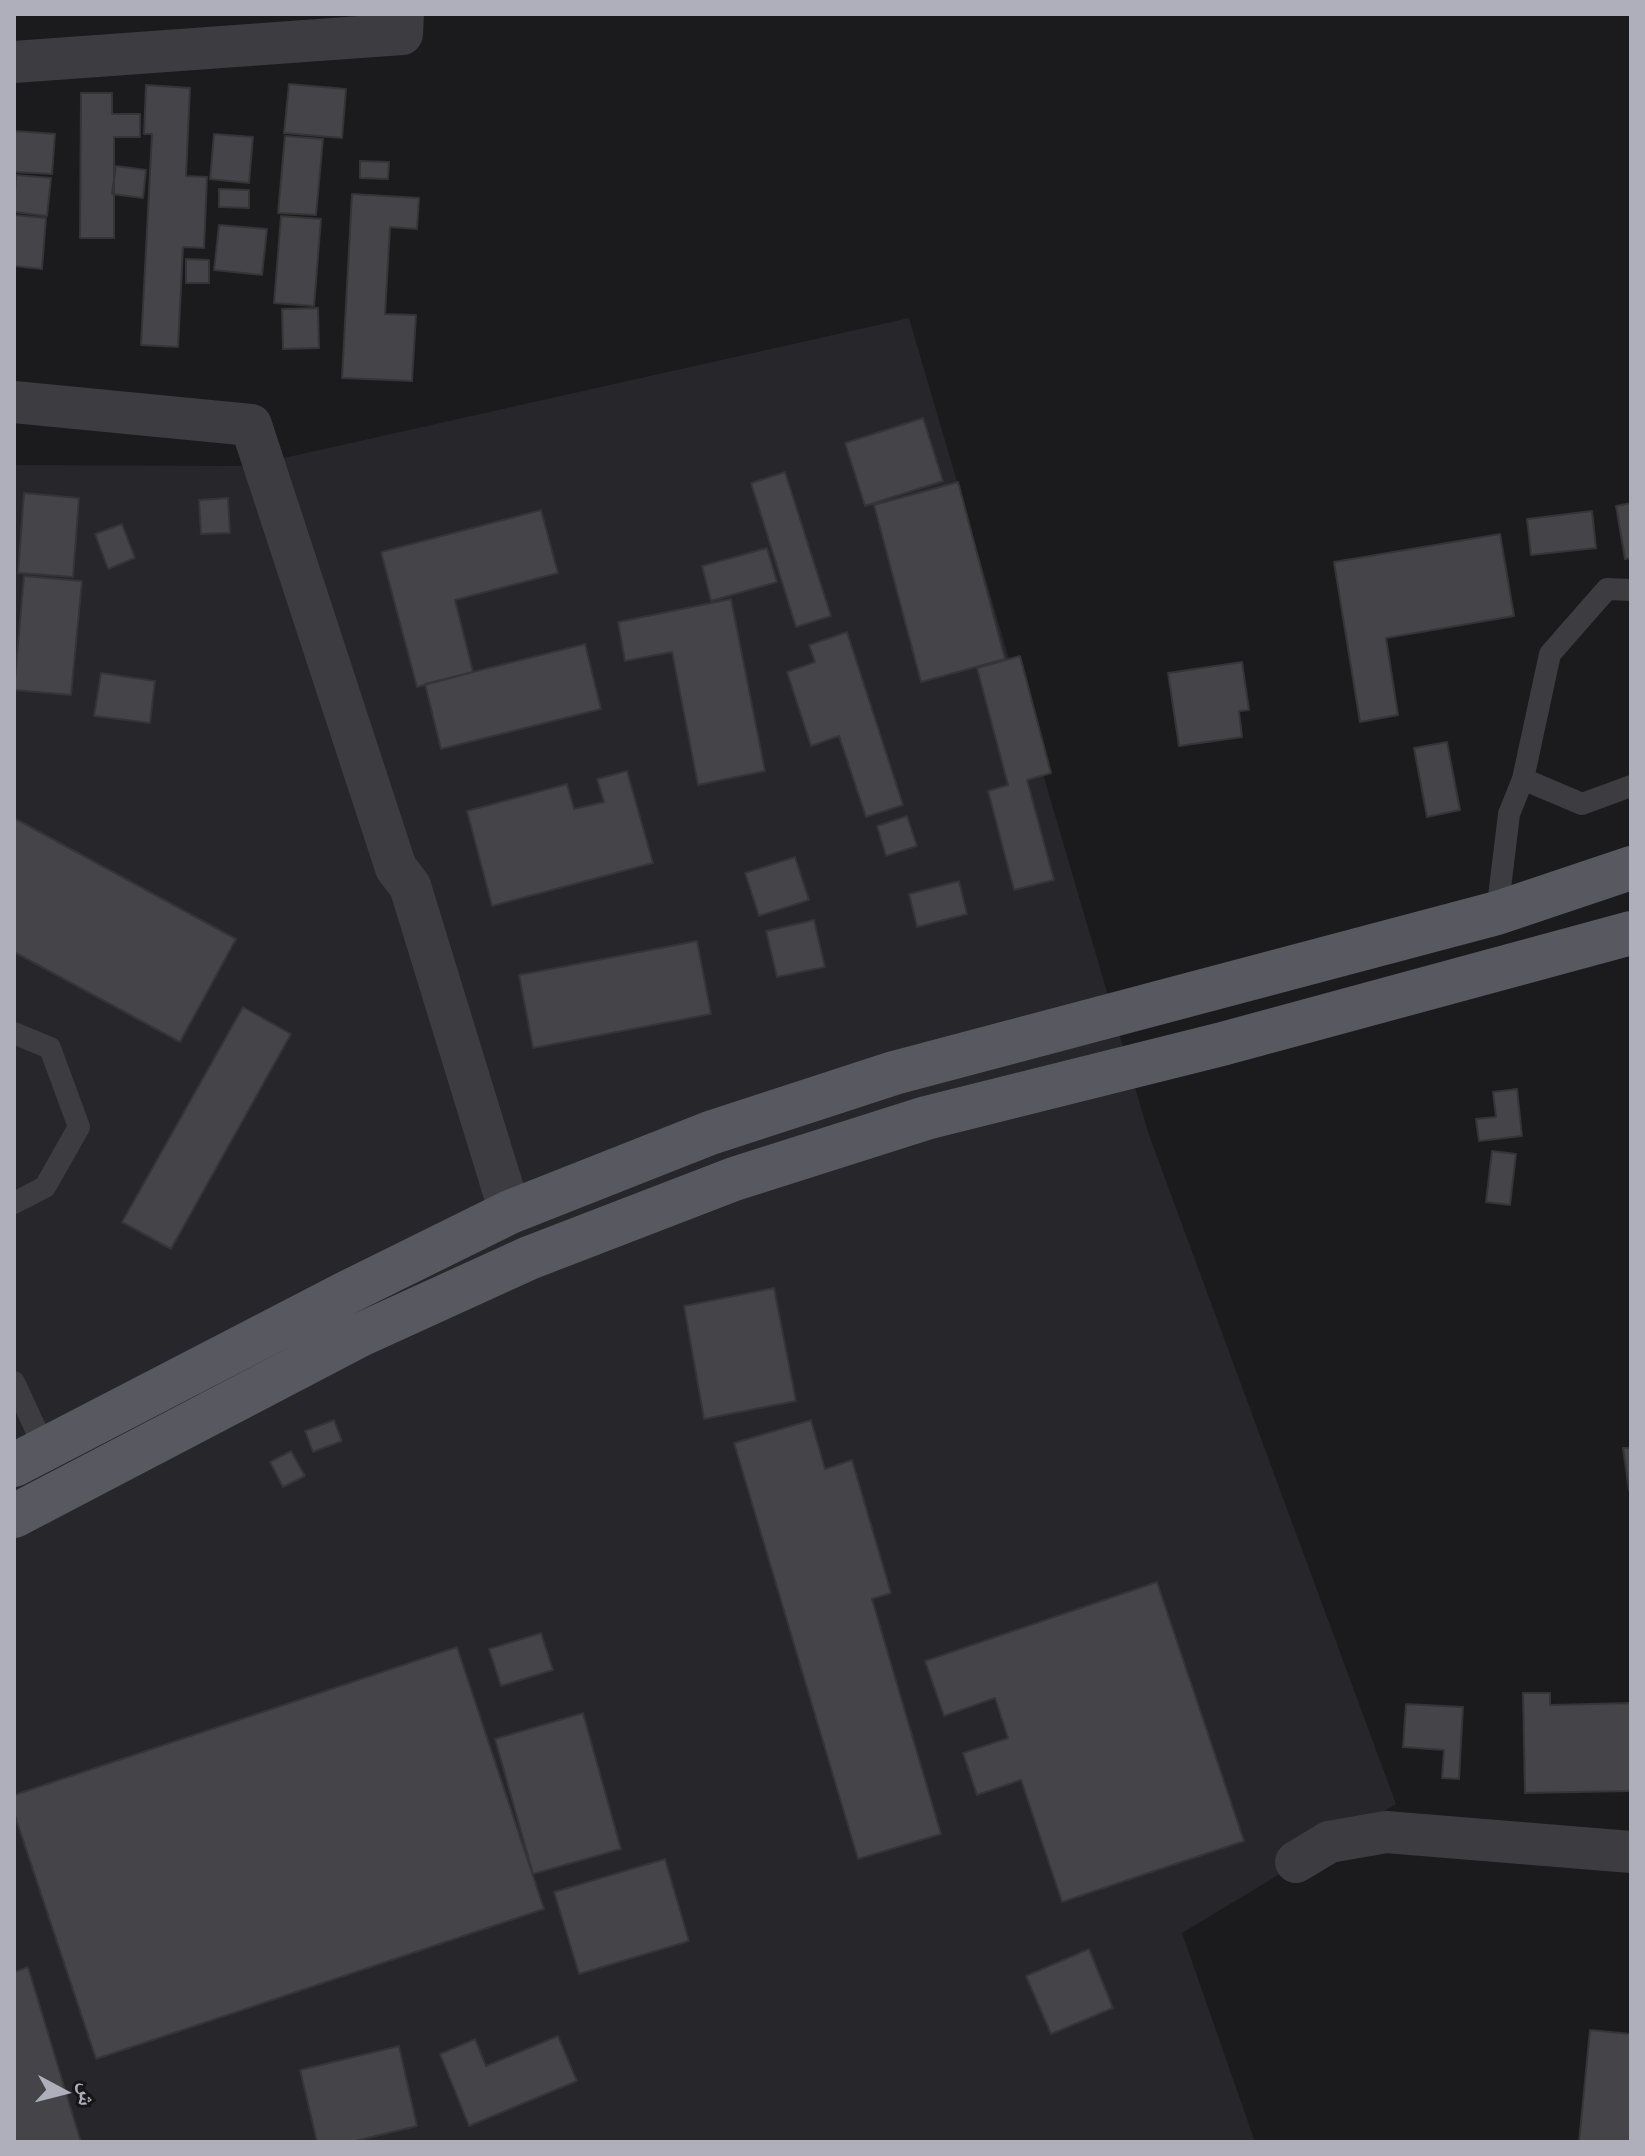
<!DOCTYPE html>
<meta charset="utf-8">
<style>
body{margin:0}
#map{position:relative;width:1645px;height:2156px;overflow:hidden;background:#1b1a1d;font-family:"PT Sans Narrow","Noto Naskh Arabic",sans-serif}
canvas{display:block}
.frame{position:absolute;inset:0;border:16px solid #aeafbb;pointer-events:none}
.north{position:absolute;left:24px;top:2052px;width:80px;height:80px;-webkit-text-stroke:6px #161518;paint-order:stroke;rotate:97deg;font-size:22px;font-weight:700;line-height:32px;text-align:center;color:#aeafbb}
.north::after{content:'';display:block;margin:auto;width:28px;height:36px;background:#aeafbb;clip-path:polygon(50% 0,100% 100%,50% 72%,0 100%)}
</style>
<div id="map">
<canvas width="1645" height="2156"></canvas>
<div class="frame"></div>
<div class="north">ش</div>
</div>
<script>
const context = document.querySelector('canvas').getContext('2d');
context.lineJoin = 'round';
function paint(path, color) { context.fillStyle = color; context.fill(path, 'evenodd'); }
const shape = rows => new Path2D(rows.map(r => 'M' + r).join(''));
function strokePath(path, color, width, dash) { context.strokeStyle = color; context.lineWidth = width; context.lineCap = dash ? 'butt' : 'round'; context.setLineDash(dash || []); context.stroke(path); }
const built = shape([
 [909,318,1149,1135,1396,1804,1182,1933,1255,2142,14,2142,14,465,248,466]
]);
const building = shape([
 [289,84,346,89,342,138,284,133,289,84],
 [146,85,190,88,186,176,207,177,204,248,183,247,178,347,141,345,152,134,144,134,146,85],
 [81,93,112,93,112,114,140,114,140,137,114,137,114,238,80,238,81,93],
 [15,131,55,134,52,174,14,172,15,131],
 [214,134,253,137,249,183,210,179,214,134],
 [285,136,323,139,316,215,278,213,285,136],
 [360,161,389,162,388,179,360,178,360,161],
 [116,166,146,170,143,198,112,194,116,166],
 [16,175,51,178,47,216,14,212,16,175],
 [219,189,249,190,249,208,219,207,219,189],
 [352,194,419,198,417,229,390,227,385,314,416,315,412,381,342,378,352,194],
 [14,215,46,218,42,269,14,266,14,215],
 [281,216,321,219,314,306,274,303,281,216],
 [219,225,267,229,262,275,214,270,219,225],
 [186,259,209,260,209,283,186,283,186,259],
 [318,308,319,348,283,349,282,309,318,308],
 [923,418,943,481,865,506,845,443,923,418],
 [785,472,831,616,796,627,751,483,785,472],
 [958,482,1005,659,921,682,874,505,958,482],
 [24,493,79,498,73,577,18,573,24,493],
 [228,498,230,533,201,534,199,500,228,498],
 [1631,503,1631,558,1625,559,1616,506,1631,503],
 [541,510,558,573,455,600,473,672,417,687,381,552,541,510],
 [1592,511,1596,548,1531,555,1527,519,1592,511],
 [122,524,135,558,108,569,95,534,122,524],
 [1500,534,1514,616,1386,638,1398,715,1360,722,1334,562,1500,534],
 [767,548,777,582,711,601,702,566,767,548],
 [24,576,82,581,71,695,14,690,24,576],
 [731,599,765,771,698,785,672,652,625,661,618,622,731,599],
 [847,632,903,805,866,817,839,736,811,746,787,672,815,662,809,645,847,632],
 [585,644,601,709,441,749,425,684,585,644],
 [1020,656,1051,773,1027,780,1054,880,1014,890,988,791,1008,785,977,668,1020,656],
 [1242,662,1249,710,1239,711,1242,737,1179,746,1168,673,1242,662],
 [101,673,155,681,150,723,94,716,101,673],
 [1447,742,1460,810,1427,817,1414,748,1447,742],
 [627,771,653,863,492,906,467,811,567,784,574,809,604,802,597,779,627,771],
 [907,816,917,846,886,856,877,826,907,816],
 [14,818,236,939,180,1042,14,952,14,818],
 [795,857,809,900,759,916,745,873,795,857],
 [959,881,967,914,917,927,909,894,959,881],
 [814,920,825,967,777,977,766,931,814,920],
 [697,941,711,1014,533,1048,519,975,697,941],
 [243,1007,291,1034,171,1249,122,1222,243,1007],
 [1517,1089,1522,1136,1479,1141,1476,1119,1496,1117,1493,1092,1517,1089],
 [1492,1151,1516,1154,1510,1205,1486,1202,1492,1151],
 [774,1288,796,1401,704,1419,684,1306,774,1288],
 [334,1420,342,1441,313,1452,305,1431,334,1420],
 [811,1420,825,1469,852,1460,891,1593,872,1599,941,1834,858,1859,734,1443,811,1420],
 [1623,1448,1631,1448,1631,1490,1629,1490,1623,1448],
 [291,1451,305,1476,283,1487,270,1462,291,1451],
 [1157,1582,1244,1841,1062,1902,1021,1780,977,1795,963,1753,1008,1738,995,1698,944,1716,925,1661,1157,1582],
 [541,1633,553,1670,501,1686,489,1649,541,1633],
 [457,1647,544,1909,96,2059,14,1813,14,1795,457,1647],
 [1523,1693,1550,1693,1550,1705,1631,1703,1631,1791,1525,1793,1523,1693],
 [1406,1704,1463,1707,1459,1779,1442,1778,1444,1750,1403,1747,1406,1704],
 [583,1713,621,1849,533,1874,495,1739,583,1713],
 [665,1859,689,1941,579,1974,554,1892,665,1859],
 [1089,1949,1113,2008,1051,2034,1026,1976,1089,1949],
 [28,1967,81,2142,14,2142,14,1972,28,1967],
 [1590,2030,1631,2034,1631,2142,1579,2142,1590,2030],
 [558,2036,577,2081,469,2126,440,2054,475,2039,486,2066,558,2036],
 [399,2046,417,2126,351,2142,317,2142,300,2070,399,2046]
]);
const service = shape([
 [1523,779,1582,804,1631,786],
 [1497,913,1509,814,1523,779,1550,654,1607,589,1631,590],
 [14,1033,50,1048,79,1127,45,1187,14,1203],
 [14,1382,45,1449]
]);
const minor = shape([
 [14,62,402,34,403,14],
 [14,402,251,425,396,868,410,886,510,1212],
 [1296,1862,1329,1842,1386,1832,1631,1852]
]);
const primary = shape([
 [14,1465,346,1293,510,1212,710,1133,894,1073,1497,913,1631,868],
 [14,1516,360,1335,529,1258,734,1179,926,1118,1222,1044,1631,933]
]);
paint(built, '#27262a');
paint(building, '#454449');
strokePath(building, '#353538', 2);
strokePath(service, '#3c3c41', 22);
strokePath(minor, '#3c3c41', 42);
strokePath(primary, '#585860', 44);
</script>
